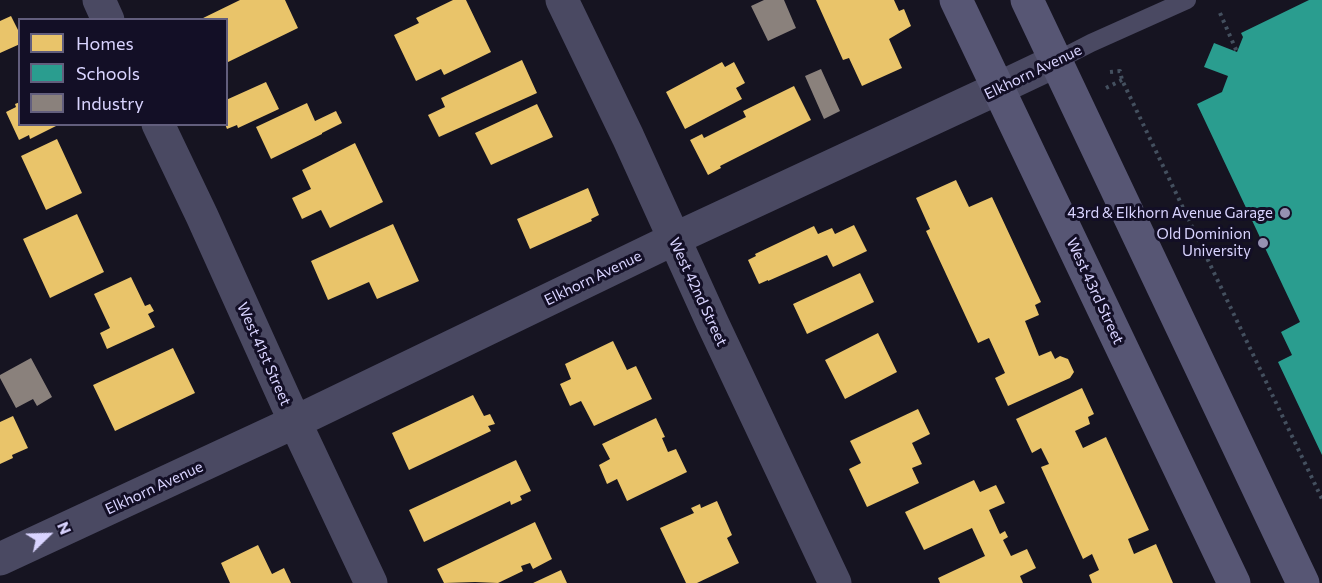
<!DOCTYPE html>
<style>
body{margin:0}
#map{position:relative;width:1322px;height:583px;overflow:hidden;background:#161421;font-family:Commissioner,sans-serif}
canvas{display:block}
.legend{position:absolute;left:18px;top:18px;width:210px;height:108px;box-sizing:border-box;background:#130f26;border:2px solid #625e7d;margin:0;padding:8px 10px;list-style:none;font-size:18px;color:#d9d4ff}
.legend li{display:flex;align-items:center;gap:12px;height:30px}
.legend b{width:30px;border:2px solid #625e7d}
.north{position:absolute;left:18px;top:505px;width:60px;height:60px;-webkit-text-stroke:4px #130f26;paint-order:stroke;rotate:67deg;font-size:16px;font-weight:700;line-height:24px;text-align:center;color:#d9d4ff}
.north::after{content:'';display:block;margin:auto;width:21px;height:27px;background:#d9d4ff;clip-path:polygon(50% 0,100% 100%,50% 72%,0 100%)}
</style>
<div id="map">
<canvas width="1322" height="583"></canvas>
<ul class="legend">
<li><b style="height:16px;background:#e9c46a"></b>Homes</li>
<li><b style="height:16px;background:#2a9d8f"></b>Schools</li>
<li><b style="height:16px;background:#8a817c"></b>Industry</li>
</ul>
<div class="north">N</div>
</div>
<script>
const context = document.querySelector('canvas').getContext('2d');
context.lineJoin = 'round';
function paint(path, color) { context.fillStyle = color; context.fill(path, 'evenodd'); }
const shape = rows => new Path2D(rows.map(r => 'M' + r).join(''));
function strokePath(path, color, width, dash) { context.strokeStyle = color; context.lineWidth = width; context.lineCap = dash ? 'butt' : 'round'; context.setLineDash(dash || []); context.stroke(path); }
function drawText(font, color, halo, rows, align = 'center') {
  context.font = font + ' Commissioner,sans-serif'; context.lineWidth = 6; context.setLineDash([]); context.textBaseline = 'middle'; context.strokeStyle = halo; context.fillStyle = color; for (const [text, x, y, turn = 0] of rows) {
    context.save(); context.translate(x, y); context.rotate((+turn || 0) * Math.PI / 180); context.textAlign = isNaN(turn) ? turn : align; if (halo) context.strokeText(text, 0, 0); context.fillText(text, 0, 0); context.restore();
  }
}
const homes = shape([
 [240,0,285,0,298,28,226,63,226,20,199,20],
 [453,0,466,0,491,52,444,75,441,69,416,81,394,35,419,23,416,18],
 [816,0,894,0,899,11,904,9,911,26,889,39,902,68,862,86,849,58,843,60],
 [11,16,20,34,20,44,0,53,0,21],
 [522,60,537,93,439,137,428,115,445,107,441,98],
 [722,62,725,67,734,62,745,83,736,88,742,99,685,129,666,92],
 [266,82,279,109,238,128,237,125,227,129,225,124,226,124,226,100],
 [794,86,811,120,720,166,721,168,708,175,690,140,702,134,704,138,746,117,743,111],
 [20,102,20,124,60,124,30,139,29,135,19,140,6,112,16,107,15,104],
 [307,103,315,121,336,111,342,123,322,133,322,134,271,159,256,127],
 [537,104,553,137,491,165,475,133],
 [57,139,82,193,46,210,21,156],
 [355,143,383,202,330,228,321,210,302,219,292,198,311,189,302,170],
 [956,180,969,207,992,197,1041,302,1035,305,1039,315,1025,321,1039,356,1051,351,1055,359,1060,356,1068,359,1074,372,1070,378,1008,406,995,378,1005,373,989,338,978,343,926,231,930,229,916,198],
 [588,188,599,215,591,219,592,221,530,249,517,219],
 [77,214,104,272,50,298,23,239],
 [393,224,419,281,377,299,369,282,328,300,311,261],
 [854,225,867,251,833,267,827,255,768,281,768,280,759,284,748,260,756,256,755,254,814,226,818,234,832,228,835,234],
 [860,273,874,302,807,334,793,304],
 [131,277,145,306,150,304,154,311,148,314,155,327,107,349,100,333,110,328,94,294],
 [878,333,897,372,845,399,825,360],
 [613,341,627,370,636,366,652,399,594,426,581,401,570,406,560,384,571,379,565,364],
 [173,348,195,393,115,431,93,385],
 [1082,388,1094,414,1088,417,1090,424,1075,431,1083,448,1106,437,1149,530,1128,539,1134,554,1156,544,1173,583,1092,583,1089,575,1099,570,1092,554,1083,559,1041,467,1049,464,1041,448,1032,453,1016,419],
 [473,395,484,416,490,414,495,424,488,426,491,431,409,470,392,433],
 [918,409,930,434,912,443,922,464,912,468,919,483,867,507,849,469,861,463,850,441],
 [13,416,28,448,12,455,13,458,0,464,0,422],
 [656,418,665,437,662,438,668,452,676,449,687,472,627,501,617,479,607,484,599,465,610,459,602,444],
 [516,460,531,491,520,496,522,500,511,505,510,501,424,542,409,510],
 [974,480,980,492,996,485,1005,503,989,510,1000,534,1005,531,1008,537,1003,540,1011,556,1027,549,1036,568,1020,576,1023,583,940,583,938,578,985,556,972,528,924,550,905,512],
 [717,501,732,535,727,538,739,563,697,583,686,583,660,528,694,513,691,508,700,504,701,508],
 [535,522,552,559,533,569,530,563,521,566,523,571,498,583,475,582,444,583,437,569],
 [258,545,272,574,284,568,291,583,230,583,221,563],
 [561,570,567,583,533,583]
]);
const schools = shape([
 [1309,0,1322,0,1322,455,1278,362,1292,355,1281,332,1300,322,1197,104,1222,92,1228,76,1204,67,1214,43,1237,52,1243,37,1241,33]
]);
const industry = shape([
 [764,0,784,0,796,28,768,41,751,6],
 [821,69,840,111,824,119,805,76],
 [31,358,52,397,37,406,33,399,16,408,0,378,0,375]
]);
const path = shape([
 [1220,13,1237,52],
 [1110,72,1120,71,1122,80,1322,499],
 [1106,88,1122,80]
]);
const lane = shape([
 [1056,61,1091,43,1187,0]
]);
const street = shape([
 [99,0,108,20],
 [562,0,628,137,712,322,835,583],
 [158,124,202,216,295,422,371,583],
 [0,559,295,422,674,239,999,88,1056,61]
]);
const secondary = shape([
 [956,0,1234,583],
 [1027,0,1303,583]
]);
const markers = [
 [1285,213,6,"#9591b1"],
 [1263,243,6,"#9591b1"]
];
const streetNames = [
 ["Elkhorn Avenue",1033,72,-26],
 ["Elkhorn Avenue",593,278,-26],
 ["West 43rd Street",1095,291,65],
 ["West 42nd Street",698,292,65],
 ["West 41st Street",264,354,66],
 ["Elkhorn Avenue",154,488,-25]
];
const poiNames = [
 ["43rd & Elkhorn Avenue Garage",1273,213],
 ["Old Dominion",1251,234],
 ["University",1251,251]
];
paint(homes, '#e9c46a');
paint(schools, '#2a9d8f');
paint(industry, '#8a817c');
strokePath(path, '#44505f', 4, [3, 4.5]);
strokePath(lane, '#4a4962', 18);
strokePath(street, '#4a4962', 33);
strokePath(secondary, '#575674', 33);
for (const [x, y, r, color] of markers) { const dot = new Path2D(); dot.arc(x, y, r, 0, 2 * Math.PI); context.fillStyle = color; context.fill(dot); strokePath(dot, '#130f26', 2); }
drawText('15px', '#d9d4ff', '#130f26', streetNames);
drawText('15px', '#d9d4ff', '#130f26', poiNames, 'right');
</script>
